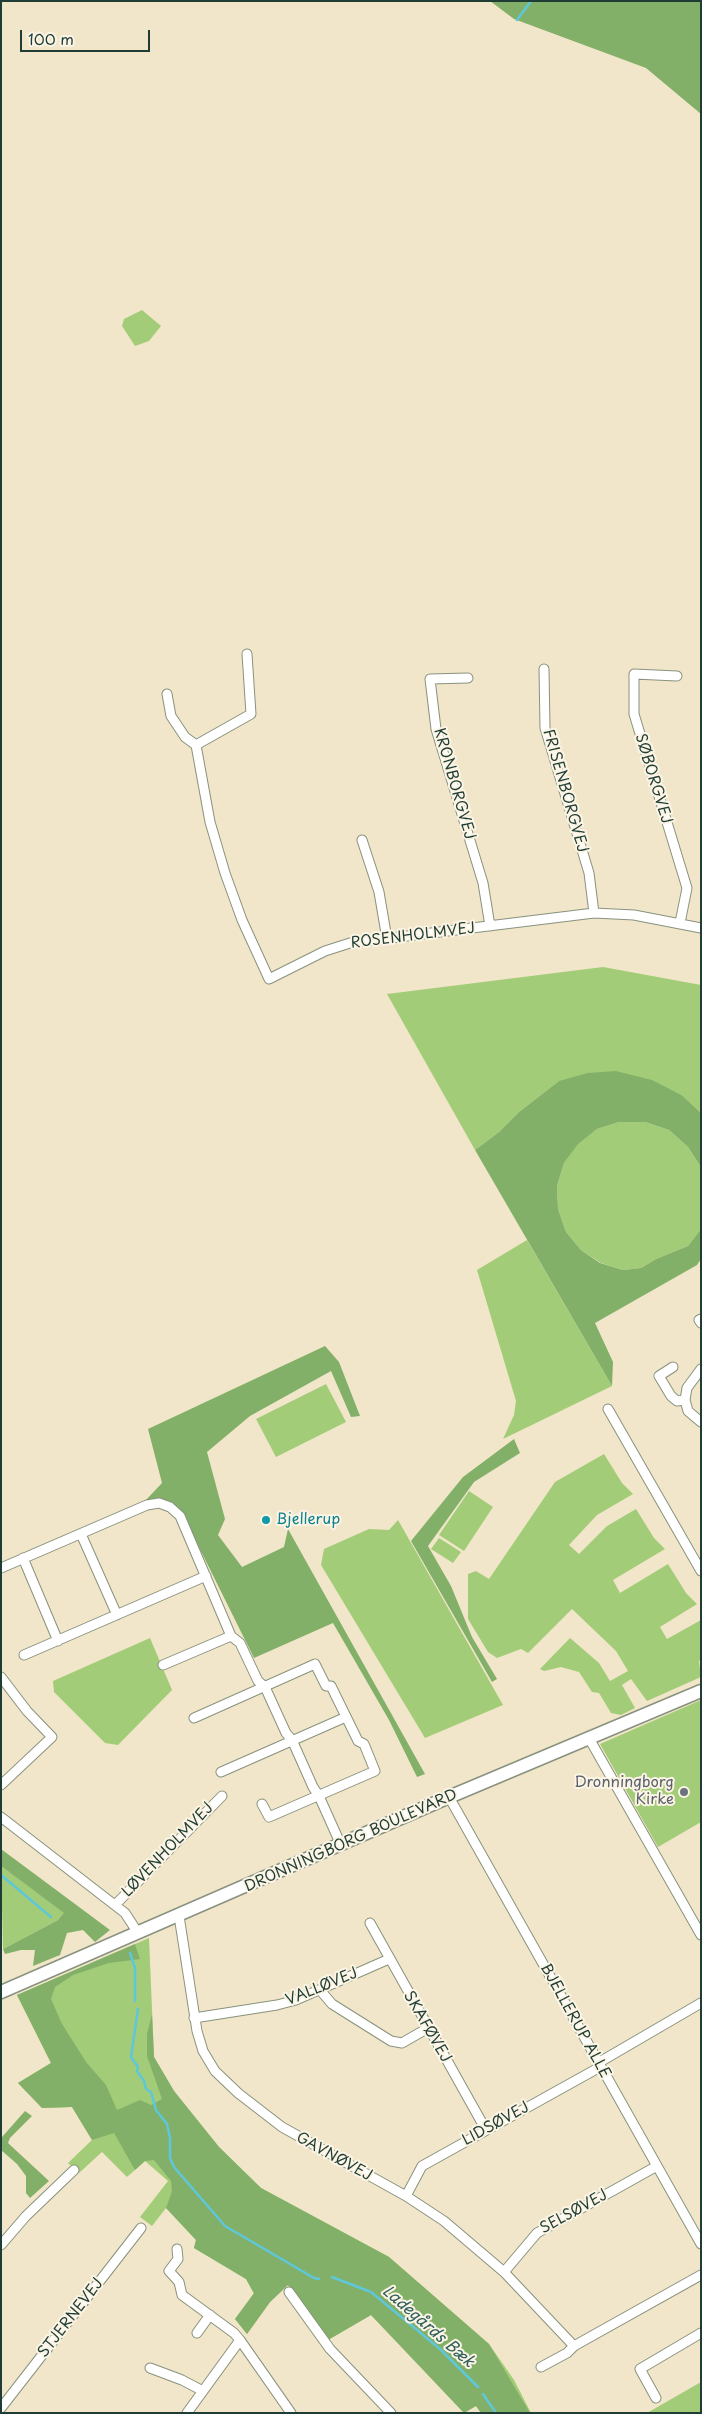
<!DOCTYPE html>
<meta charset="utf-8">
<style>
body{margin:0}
#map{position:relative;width:702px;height:2414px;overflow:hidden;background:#f1e6c9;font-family:"Playpen Sans",sans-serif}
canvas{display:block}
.frame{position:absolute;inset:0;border:2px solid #1f3d34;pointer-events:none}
.scale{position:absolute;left:20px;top:30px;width:130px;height:22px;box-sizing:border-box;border:2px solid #1f3d34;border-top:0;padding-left:6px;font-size:15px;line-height:18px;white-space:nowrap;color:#1f3d34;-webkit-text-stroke:4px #fcf5e5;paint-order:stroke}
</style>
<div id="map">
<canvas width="702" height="2414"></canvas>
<div class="frame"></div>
<div class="scale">100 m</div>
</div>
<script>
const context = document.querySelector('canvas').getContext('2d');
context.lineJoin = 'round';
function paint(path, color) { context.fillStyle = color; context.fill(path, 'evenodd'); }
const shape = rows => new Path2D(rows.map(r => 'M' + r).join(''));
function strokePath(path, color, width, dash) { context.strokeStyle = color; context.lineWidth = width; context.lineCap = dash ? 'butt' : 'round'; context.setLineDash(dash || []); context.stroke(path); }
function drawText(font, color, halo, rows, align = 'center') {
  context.font = font + ' "Playpen Sans",sans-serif'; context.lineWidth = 4; context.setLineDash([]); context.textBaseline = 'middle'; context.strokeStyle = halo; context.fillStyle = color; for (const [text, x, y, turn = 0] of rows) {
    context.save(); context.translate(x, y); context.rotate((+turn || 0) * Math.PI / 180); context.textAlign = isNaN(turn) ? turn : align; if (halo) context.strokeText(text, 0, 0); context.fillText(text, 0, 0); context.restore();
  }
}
const green = shape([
 [142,310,161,326,149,341,135,346,122,326,124,319],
 [603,967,701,985,701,1113,683,1096,559,1081,519,1112,499,1132,475,1150,387,994],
 [619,1122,645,1122,669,1130,688,1147,701,1167,701,1229,688,1246,656,1259,641,1268,623,1270,601,1263,581,1250,566,1232,558,1209,557,1186,564,1163,578,1143,597,1129],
 [527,1240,612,1386,503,1439,514,1415,516,1401,477,1270],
 [326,1384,346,1422,276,1457,256,1419],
 [604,1454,622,1483,633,1494,597,1515,569,1545,579,1554,607,1526,636,1509,654,1538,665,1549,613,1580,620,1593,668,1564,686,1593,697,1604,660,1627,667,1639,701,1620,701,1660,699,1661,701,1677,647,1701,631,1679,622,1685,635,1708,621,1715,611,1713,599,1693,592,1692,579,1672,561,1667,544,1671,540,1669,570,1638,599,1663,610,1681,628,1671,616,1651,572,1609,528,1653,521,1649,497,1658,488,1652,468,1619,468,1574,476,1571,489,1579,555,1482],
 [469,1491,493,1507,464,1551,439,1535],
 [398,1520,503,1705,425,1738,321,1565,324,1549,369,1529,389,1530],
 [439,1538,461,1552,453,1563,431,1549],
 [150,1638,172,1690,118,1745,105,1743,54,1692,53,1681],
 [701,1700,701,1822,658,1847,600,1744],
 [1,1866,65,1913,58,1920,3,1949],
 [149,1938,154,2057,174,2091,219,2147,261,2188,389,2257,489,2344,514,2380,531,2413,481,2413,476,2406,464,2413,371,2315,328,2340,288,2285,270,2302,247,2334,235,2319,254,2294,246,2279,194,2248,196,2240,166,2208,152,2226,140,2217,168,2181,145,2161,127,2177,102,2152,79,2173,68,2163,92,2140,72,2107,42,2108,18,2083,51,2063,17,1995],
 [701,2382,701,2413,647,2413]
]);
const forest = shape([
 [490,1,701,1,701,114,646,68,514,19],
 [616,1071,652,1080,683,1096,701,1113,701,1167,688,1147,669,1130,645,1122,619,1122,597,1129,578,1144,564,1163,557,1186,558,1209,566,1232,581,1250,600,1263,623,1270,641,1268,656,1259,688,1246,701,1229,701,1259,697,1265,595,1323,613,1362,612,1386,475,1150,499,1132,519,1112,559,1081,588,1073],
 [325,1346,339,1362,360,1416,351,1417,331,1371,250,1416,207,1452,225,1519,218,1535,242,1567,284,1547,288,1529,425,1774,417,1777,389,1720,333,1623,254,1658,182,1513,159,1499,145,1501,162,1483,148,1429],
 [514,1439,520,1453,474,1482,428,1546,451,1586,472,1637,497,1679,492,1682,411,1541,463,1477],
 [1,1849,110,1930,95,1942,83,1930,67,1933,60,1955,33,1966,35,1950,21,1950,5,1954,3,1949,58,1920,64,1913,1,1866],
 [135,1944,140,1959,109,1963,73,1975,55,1987,51,1999,62,2024,86,2062,106,2085,117,2110,140,2100,151,2105,162,2099,147,2056,147,2034,152,2014,154,2057,174,2091,219,2147,261,2188,389,2257,489,2344,530,2413,481,2413,476,2406,464,2413,371,2315,328,2340,288,2285,270,2302,247,2334,235,2319,254,2293,246,2279,194,2248,196,2240,166,2208,172,2191,171,2181,154,2160,145,2161,135,2170,114,2133,92,2140,72,2107,42,2108,18,2083,51,2063,17,1995],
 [25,2111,32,2116,10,2138,8,2143,49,2181,30,2198,26,2193,26,2176,17,2164,1,2150,2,2137]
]);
const stream = shape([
 [517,20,531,1],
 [1,1875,51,1917],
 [130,1953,135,1968,135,2001],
 [138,2009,131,2057,138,2067,137,2071,144,2081,146,2089,151,2092,156,2110,167,2124,170,2138,170,2158,174,2167,225,2226,314,2278,319,2279],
 [332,2277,371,2292,440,2349,478,2387],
 [483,2394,496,2413]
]);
const street = shape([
 [544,669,545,728,589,873,594,913],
 [677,676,634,674,634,714,687,888,680,923],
 [468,678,430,679,436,729,483,883,490,926],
 [167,694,171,716,185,737,196,745,210,822,225,873,242,920,269,979,325,951,350,943,594,913,634,915,701,928],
 [196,745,251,714,247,654],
 [362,840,379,892,387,939],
 [701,1319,699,1320,701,1323],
 [673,1367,659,1376,671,1396,677,1401,685,1400],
 [701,1369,687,1388,685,1400,688,1411,701,1422],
 [608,1409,701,1571],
 [81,1534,117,1615],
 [23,1558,58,1641],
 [1,1568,147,1505,159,1503,170,1507,180,1516,231,1636,240,1643,258,1681,265,1687,286,1733,292,1740,313,1787,319,1796,341,1845],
 [24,1655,206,1576],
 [163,1665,231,1636],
 [1,1677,27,1711,52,1737,1,1785],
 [194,1718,315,1664,326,1686,331,1686,358,1741,364,1744,375,1771,269,1817,262,1804],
 [590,1740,701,1935],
 [221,1772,346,1717],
 [449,1797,701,2244],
 [1,1817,125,1913,138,1933],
 [115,1905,222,1796],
 [179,1916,197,2031,203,2051,215,2071,238,2093,282,2127,406,2196,444,2221,504,2272,574,2346,701,2275],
 [370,1923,486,2130],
 [320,1990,332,2004,391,2041,402,2043,428,2028],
 [194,2018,277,2005,296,2000,389,1959],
 [598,2063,701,2003],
 [406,2196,422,2166,600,2067],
 [1,2245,26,2216,74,2170],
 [177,2249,178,2259,169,2271,179,2282,182,2295,234,2333,240,2340,187,2413],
 [504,2272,537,2233,657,2166],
 [289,2292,330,2349,391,2413],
 [197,2333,210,2315],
 [240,2340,291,2413],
 [541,2367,567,2353,574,2346],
 [150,2368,182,2380,203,2391],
 [656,2398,640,2369,701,2333],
 [1,2408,141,2228]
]);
const secondary = shape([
 [1,1992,449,1797,701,1691]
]);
const markers = [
 [266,1520,5,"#0f9aa8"],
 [684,1792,5,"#6b7280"]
];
const streetNames = [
 ["SØBORGVEJ",653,779,73],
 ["KRONBORGVEJ",454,784,74],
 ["FRISENBORGVEJ",565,791,74],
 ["ROSENHOLMVEJ",413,936,-7],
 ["DRONNINGBORG BOULEVARD",351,1841,-24],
 ["LØVENHOLMVEJ",168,1850,-46],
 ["VALLØVEJ",322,1987,-22],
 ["BJELLERUP ALLE",575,2021,61],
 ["SKAFØVEJ",427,2027,60],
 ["LIDSØVEJ",496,2124,-29],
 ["GAVNØVEJ",334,2157,29],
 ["SELSØVEJ",574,2212,-29],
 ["STJERNEVEJ",71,2318,-52]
];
const cultureNames = [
 ["Bjellerup",276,1520]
];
const worshipNames = [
 ["Dronningborg",674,1783],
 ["Kirke",674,1800]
];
const waterNames = [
 ["Ladegårds Bæk",428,2327,41]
];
paint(green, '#a3cc78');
paint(forest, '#82b068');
strokePath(stream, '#5ec7da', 2.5);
strokePath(street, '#88927e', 11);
strokePath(secondary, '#88927e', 15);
strokePath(street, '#fff', 9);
strokePath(secondary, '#fff', 12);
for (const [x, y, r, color] of markers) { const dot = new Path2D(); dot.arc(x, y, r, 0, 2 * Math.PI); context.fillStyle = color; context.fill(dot); strokePath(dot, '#fcf5e5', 2); }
drawText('15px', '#1f3d34', '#fcf5e5', streetNames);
drawText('15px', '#0d838f', '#fcf5e5', cultureNames, 'left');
drawText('15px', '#5b616d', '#fcf5e5', worshipNames, 'right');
drawText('italic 16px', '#2f605e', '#fcf5e5', waterNames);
</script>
